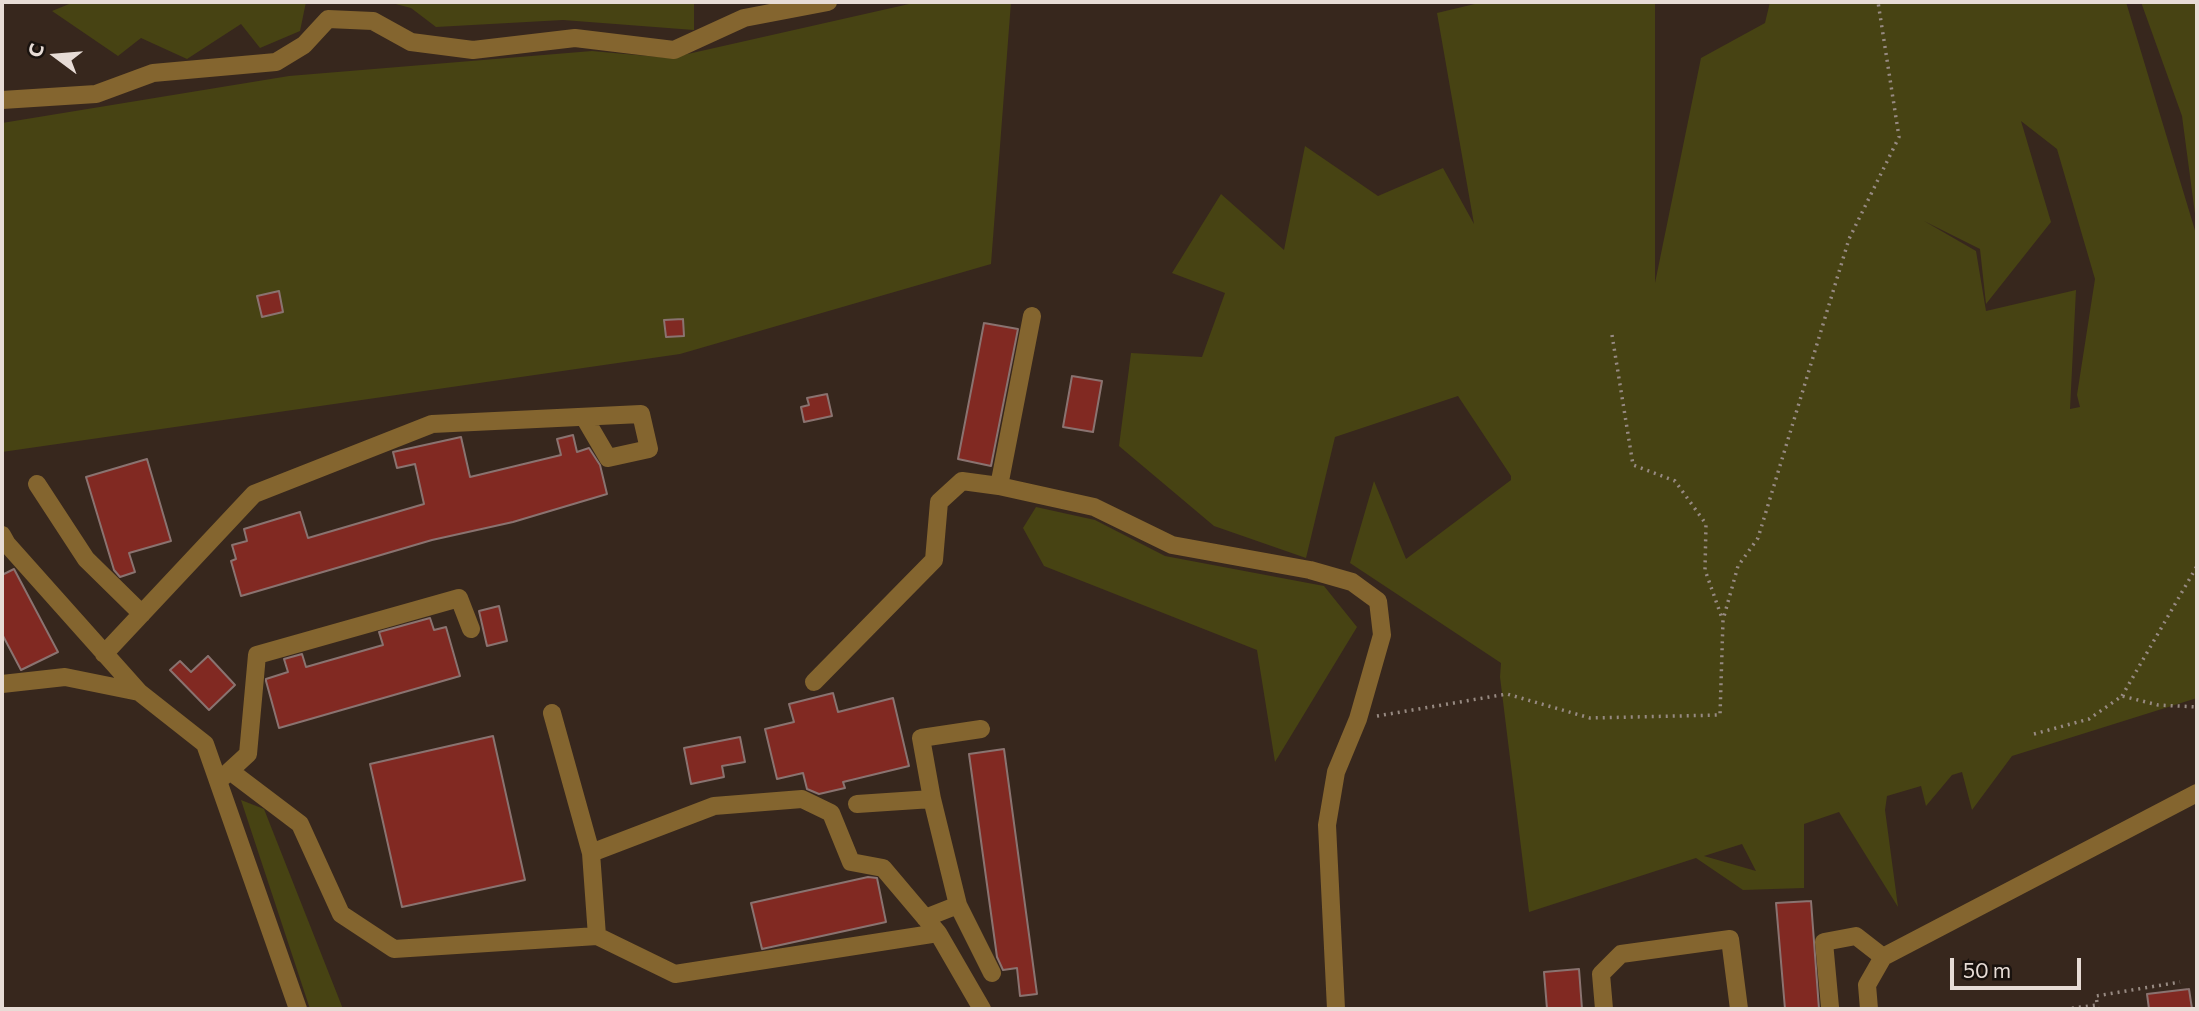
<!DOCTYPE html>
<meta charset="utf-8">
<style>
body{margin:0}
#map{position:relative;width:2199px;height:1011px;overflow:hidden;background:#37271d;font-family:Commissioner,sans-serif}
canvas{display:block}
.frame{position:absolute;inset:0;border:4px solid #e7dcd6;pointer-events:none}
.north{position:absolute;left:21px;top:21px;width:70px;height:70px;-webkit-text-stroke:5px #19120e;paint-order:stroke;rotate:286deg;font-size:19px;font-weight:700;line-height:28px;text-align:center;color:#e7dcd6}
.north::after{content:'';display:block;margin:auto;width:24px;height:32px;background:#e7dcd6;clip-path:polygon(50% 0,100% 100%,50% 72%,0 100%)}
.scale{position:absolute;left:1950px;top:958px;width:131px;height:32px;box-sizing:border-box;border:4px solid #e7dcd6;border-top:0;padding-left:9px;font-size:21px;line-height:24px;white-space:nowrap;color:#e7dcd6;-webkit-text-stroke:5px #19120e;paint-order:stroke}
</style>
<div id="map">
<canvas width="2199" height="1011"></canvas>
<div class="frame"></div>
<div class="north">С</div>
<div class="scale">50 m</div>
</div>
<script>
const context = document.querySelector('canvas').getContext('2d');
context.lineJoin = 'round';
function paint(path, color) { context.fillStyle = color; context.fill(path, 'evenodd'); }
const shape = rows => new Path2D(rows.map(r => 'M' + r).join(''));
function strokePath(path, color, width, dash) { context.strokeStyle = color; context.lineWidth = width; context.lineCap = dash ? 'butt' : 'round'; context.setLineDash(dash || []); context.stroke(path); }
const green = shape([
 [74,2,306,2,300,31,260,48,241,24,187,59,141,38,118,56,52,11],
 [388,2,694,2,694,30,563,20,436,27,411,8],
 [918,2,1011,2,991,264,680,354,2,452,2,123,289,76,592,51,670,58],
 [1483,2,1655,2,1655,283,1701,58,1765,23,1770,2,2126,2,2197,237,2197,698,2012,756,1972,810,1962,772,1952,775,1926,806,1921,786,1887,796,1885,810,1898,907,1839,812,1804,824,1804,888,1743,890,1696,858,1529,912,1500,677,1501,663,1350,563,1374,481,1406,559,1511,480,1511,476,1458,396,1335,437,1306,558,1214,526,1119,446,1131,353,1202,357,1225,293,1172,273,1221,194,1284,250,1305,146,1378,196,1443,168,1474,224,1437,13],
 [2021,121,2057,149,2095,279,2077,395,2080,407,2070,409,2076,290,1986,311,1976,251,1924,221,1980,249,1986,304,2051,222],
 [1742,844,1756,871,1704,856],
 [2141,2,2197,2,2197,229,2182,116],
 [1036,507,1095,520,1165,556,1324,586,1357,627,1275,762,1257,650,1044,566,1023,528],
 [241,800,264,809,343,1009,310,1009]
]);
const building = shape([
 [279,291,283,312,262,317,257,296,279,291],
 [683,319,684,336,666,337,664,320,683,319],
 [984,323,1018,329,991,466,958,459,984,323],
 [1072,376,1102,381,1093,432,1063,427,1072,376],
 [827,394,832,416,804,422,801,407,809,405,807,398,827,394],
 [573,435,577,452,589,448,600,465,607,494,513,522,432,540,241,596,231,561,236,559,232,545,247,541,244,529,300,512,308,538,424,504,415,464,397,468,393,452,461,437,470,477,561,455,557,439,573,435],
 [147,459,171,541,129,553,135,572,120,577,114,570,86,477,147,459],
 [14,569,58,652,21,670,2,634,2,575,14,569],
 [499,606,507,641,487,646,479,611,499,606],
 [430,618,434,630,446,627,460,676,279,728,266,681,266,679,288,672,284,659,302,654,306,667,383,645,379,632,430,618],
 [208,656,235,685,209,710,170,670,180,661,191,672,208,656],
 [833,693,838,712,893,698,909,766,843,782,845,788,819,794,807,789,803,773,777,779,765,729,794,722,789,704,833,693],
 [493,736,525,880,402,907,370,764,493,736],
 [740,737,745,762,722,766,724,777,691,784,684,748,740,737],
 [1004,749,1037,994,1020,996,1017,968,1003,970,997,957,969,754,1004,749],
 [868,877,877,878,886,922,762,949,751,903,868,877],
 [1811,901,1819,1009,1785,1009,1776,903,1811,901],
 [1579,969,1582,1009,1547,1009,1544,972,1579,969],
 [2189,989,2192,1009,2149,1009,2147,994,2189,989]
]);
const path = shape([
 [1612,335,1633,465,1675,481,1706,524,1705,570,1722,618],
 [2122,696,2197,566],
 [1377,716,1507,694,1590,718,1720,715,1723,620,1738,566,1758,538,1849,239,1899,137,1878,2],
 [2034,734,2089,719,2122,696,2158,705,2197,707],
 [2065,1009,2097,1005],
 [2098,1009,2096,996,2180,982]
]);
const minor = shape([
 [2,100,96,94,153,73,276,62,304,45,328,19,373,21,411,42,473,50,575,38,674,50,744,18,828,2],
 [1032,316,999,486,1094,507,1172,545,1310,570,1352,582,1378,601,1382,635,1358,719,1336,772,1327,825,1336,1009],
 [37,484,86,559,142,614],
 [2,535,7,544,139,692,205,744,298,1009],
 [104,654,254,494,432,424,641,414,649,449,608,458,584,417],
 [814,682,934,560,939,502,962,481,999,486],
 [2,684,65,677,139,692],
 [552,713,591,853,597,936],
 [230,771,300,824,341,914,394,949,597,936,675,974,938,933],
 [223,777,248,754,257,655,459,598,471,629],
 [932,799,921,738,981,729],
 [857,804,932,799,958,905,925,918],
 [591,853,714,806,802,799,831,813,851,862,883,868,938,933,982,1009],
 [958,905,992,973],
 [1830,1007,1824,942,1856,936,1883,957],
 [1604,1009,1601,974,1621,954,1730,939,1739,1009],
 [1869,1009,1867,985,1883,957,2197,793]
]);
paint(green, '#474313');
paint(building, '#812922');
strokePath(building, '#8a7370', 2);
strokePath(path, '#978a82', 3.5, [2, 5]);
strokePath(minor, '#84652f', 18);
</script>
